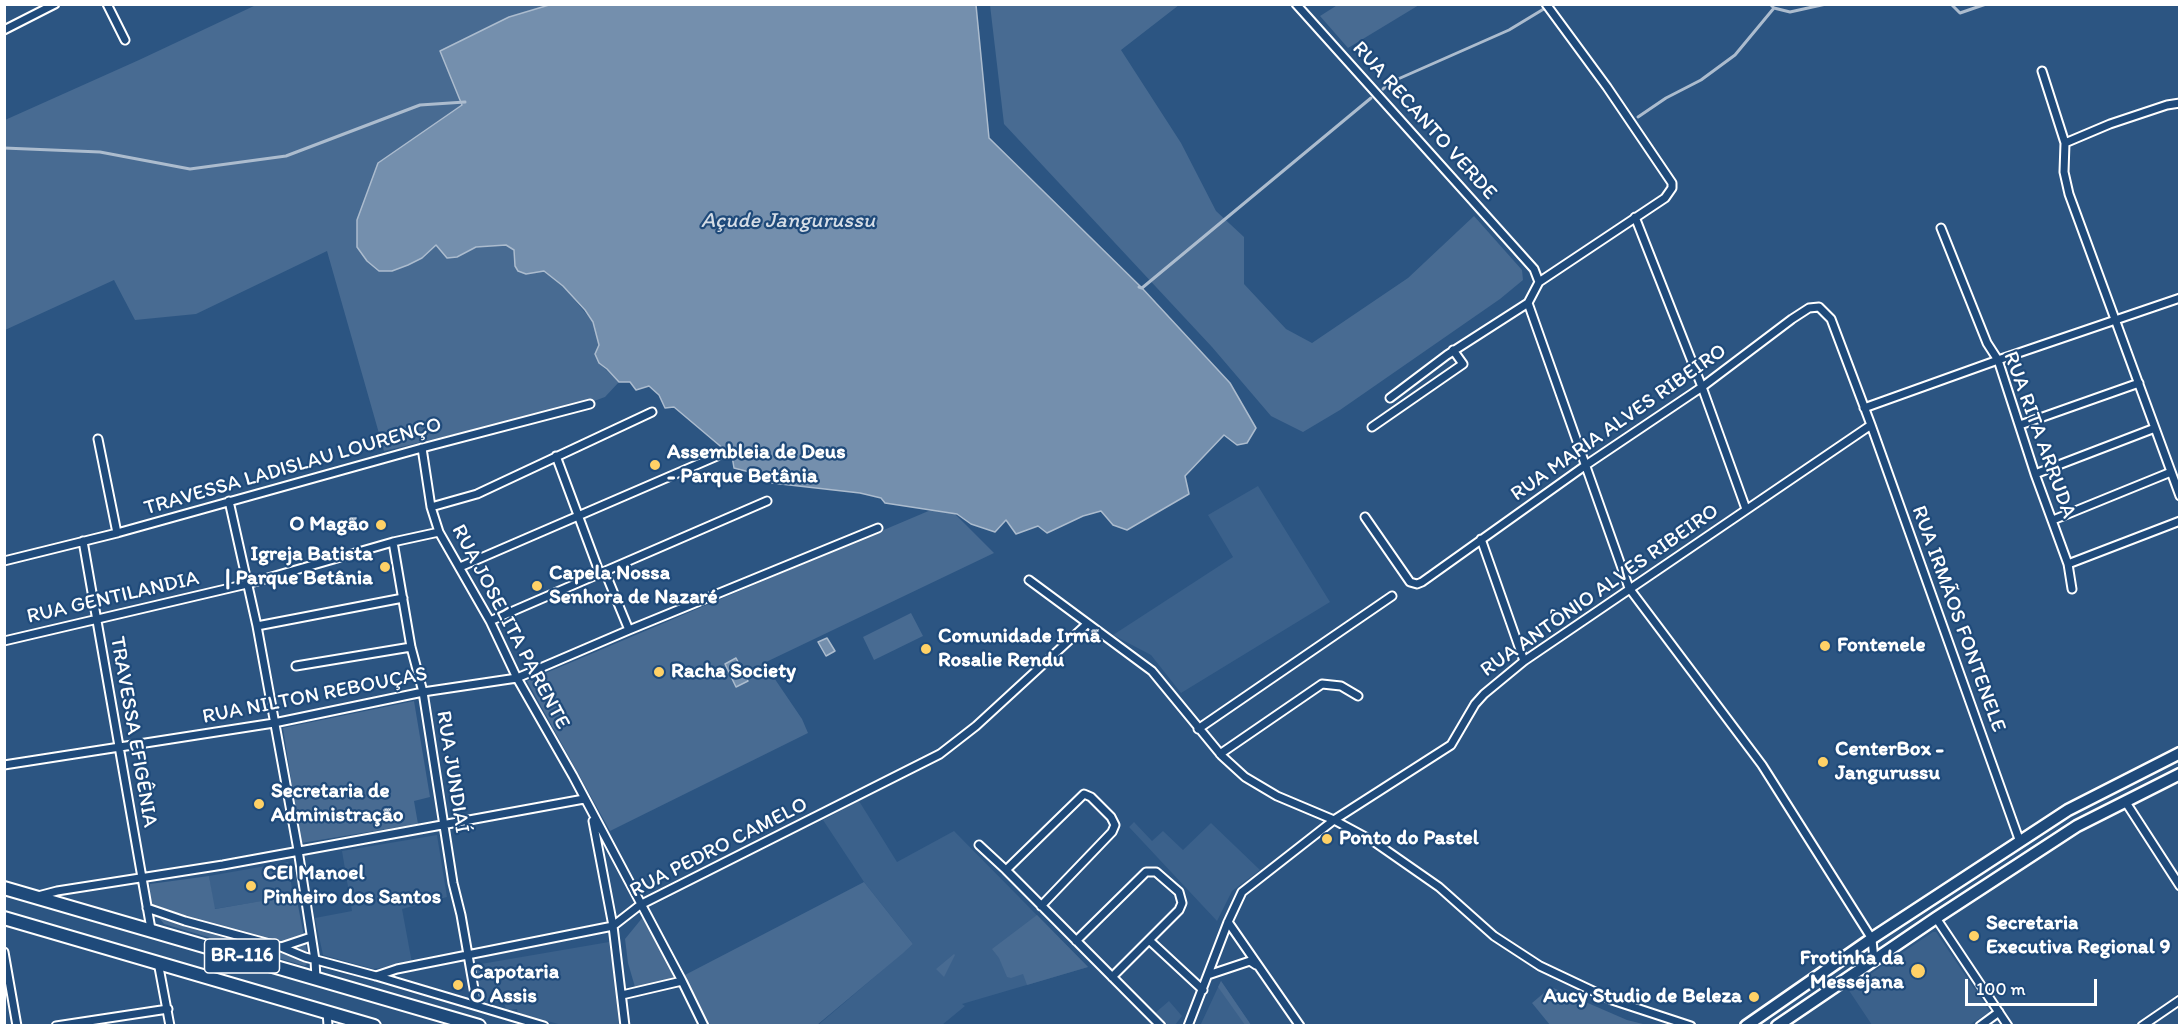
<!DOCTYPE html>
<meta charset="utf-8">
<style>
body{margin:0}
#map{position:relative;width:2184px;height:1030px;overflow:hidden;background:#2c5582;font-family:Itim,sans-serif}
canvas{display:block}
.frame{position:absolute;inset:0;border:6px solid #fff;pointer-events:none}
.scale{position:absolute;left:1965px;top:979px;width:132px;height:27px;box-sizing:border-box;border:3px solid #fff;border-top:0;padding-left:8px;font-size:18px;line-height:21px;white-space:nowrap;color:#fff;-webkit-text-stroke:4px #1f4a7a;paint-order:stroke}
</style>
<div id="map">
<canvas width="2184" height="1030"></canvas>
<div class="frame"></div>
<div class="scale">100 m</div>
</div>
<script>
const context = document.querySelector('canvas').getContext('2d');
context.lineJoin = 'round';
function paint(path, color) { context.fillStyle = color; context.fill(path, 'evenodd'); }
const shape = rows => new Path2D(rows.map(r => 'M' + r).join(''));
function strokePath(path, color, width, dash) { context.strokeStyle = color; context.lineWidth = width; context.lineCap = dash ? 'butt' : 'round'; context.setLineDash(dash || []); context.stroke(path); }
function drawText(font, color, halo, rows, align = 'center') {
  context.font = font + ' Itim,sans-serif'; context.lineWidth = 4.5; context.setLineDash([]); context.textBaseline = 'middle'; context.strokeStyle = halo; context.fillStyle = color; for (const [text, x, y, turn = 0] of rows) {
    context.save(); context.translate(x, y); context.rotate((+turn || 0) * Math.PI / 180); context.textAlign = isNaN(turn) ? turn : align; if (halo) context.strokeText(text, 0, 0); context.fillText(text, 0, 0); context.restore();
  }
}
const built = shape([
 [1258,486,1330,602,1181,693,1151,655,1113,635,1233,557,1208,515],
 [859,801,897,862,954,831,1088,967,962,1004,965,1006,942,1025,817,1026,913,944,864,882,823,820],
 [1134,822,1152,841,1163,831,1183,850,1211,823,1260,870,1232,891,1217,921,1129,827],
 [437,835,447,897,402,909,412,963,373,969,323,955,315,918,352,911,342,851],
 [288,862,293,896,214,909,209,876],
 [1933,932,1936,932,1990,1012,1969,1025,1872,1025,1848,989],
 [609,942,622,1025,562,1025,518,1013,517,1009,506,1010,504,1002,482,1003,475,965],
 [1221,981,1251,1025,1200,1026],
 [1169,1001,1182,1016,1175,1025,1168,1025,1155,1013]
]);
const green = shape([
 [1339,4,1419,4,1419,5,1348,48,1320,16],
 [256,5,549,5,509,17,462,105,378,163,367,261,379,271,392,271,422,258,436,245,457,257,476,247,506,245,514,250,515,266,544,271,563,286,593,322,599,345,595,354,599,363,619,382,605,397,594,401,384,451,327,251,196,314,135,320,114,280,5,330,5,120,139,60],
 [990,5,1179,5,1121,50,1181,143,1216,211,1244,237,1244,284,1286,329,1312,343,1408,278,1474,216,1522,270,1523,280,1500,299,1340,410,1303,432,1271,416,1212,347,1004,124],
 [945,504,994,553,764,663,802,719,808,733,610,831,527,681],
 [911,613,923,636,874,660,863,637],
 [414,701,430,797,414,801,418,824,301,843,283,728],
 [209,876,215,909,296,895,309,962,305,966,164,924,150,906,150,884],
 [864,882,913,944,902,954,817,1025,709,1025,683,976],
 [1037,915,1088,967,1027,985,1023,974,1011,978,1007,977,999,958,992,949],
 [643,917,647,918,675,976,674,980,664,982,635,987,628,963,625,939],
 [954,954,955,955,944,977,936,969],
 [1221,981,1251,1025,1245,1025,1218,987],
 [1551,987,1627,1020,1647,1025,1550,1025,1532,1003]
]);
const water = shape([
 [549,5,976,5,989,138,1142,288,1230,383,1256,428,1247,443,1237,445,1224,435,1185,476,1189,494,1127,530,1113,525,1101,511,1083,516,1047,533,1038,526,1016,534,1006,520,995,532,971,524,957,514,885,503,881,498,860,493,772,483,765,476,734,468,732,456,674,407,665,408,659,395,649,386,636,390,630,382,619,382,607,369,599,363,595,354,599,345,593,322,585,310,563,286,544,271,526,274,518,271,515,266,514,250,506,245,476,247,457,257,447,258,436,245,422,258,408,265,392,271,379,271,367,261,357,247,357,220,378,163,462,105,440,51,509,17,549,5],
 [827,638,835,651,826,656,818,642,827,638],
 [736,658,748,681,736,687,725,664,736,658]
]);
const stream = shape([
 [1770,4,1774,8,1790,12,1826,4],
 [1951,4,1960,13,1986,4],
 [1383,89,1389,83,1509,30,1547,7],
 [1638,117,1666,98,1701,80,1735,55,1774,8],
 [4,148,100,152,190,169,286,156,420,105,465,102],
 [1139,287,1142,288,1371,98]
]);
const minor = shape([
 [107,4,125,40],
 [1296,4,1534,269,1539,282,1528,303],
 [4,30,55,4],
 [2042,71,2065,143,2064,172,2069,194,2180,496],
 [2065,143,2110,124,2167,105,2180,103],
 [1635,217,1702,387,1746,509],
 [1941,228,1987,343,1998,360,2035,474,2068,564,2072,589],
 [1539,282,1665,198,1672,188,1672,183,1607,87,1546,4],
 [1528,303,1629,588,1762,765,1872,939,1874,960],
 [1390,398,1447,355,1528,303],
 [1864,408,1998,360,2180,298],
 [2020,425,2139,383],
 [1372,427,1463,364,1453,350],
 [98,439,117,533],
 [422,448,431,507,439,532,490,621,517,678,573,776,682,981,704,1026],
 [556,456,600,574],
 [2035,474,2155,428],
 [229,501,257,626,298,850,315,960,316,979],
 [431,507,477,494,652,412],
 [1365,517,1410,582,1417,584,1422,582,1586,465,1702,387,1792,319,1809,308,1819,307,1831,319,1871,425,2020,842],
 [2053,520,2171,472],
 [1481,539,1524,661],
 [83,541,151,929],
 [393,542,411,647,423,692,453,883,461,915,477,1006],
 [4,561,117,533,422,448,590,404],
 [2068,564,2180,521],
 [460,567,717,456],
 [605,572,629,630],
 [1029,580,1152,671,1222,756,1245,777,1277,796,1334,820,1373,841,1439,887,1494,936,1540,966,1612,1000,1691,1026],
 [490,621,767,501],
 [257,626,403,598],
 [4,641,247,584,393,542,439,532],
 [296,666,411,647],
 [1198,729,1392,596],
 [1220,754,1322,684,1341,686,1358,696],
 [4,765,274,723,423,692,517,678,629,630,878,528],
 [2125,801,2180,886],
 [593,821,613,926,625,1026],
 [979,845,1006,870,1161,1026],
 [1006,870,1084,794,1091,797,1111,817,1115,825,1112,832,1041,906],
 [38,896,57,891,223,865,584,799],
 [147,908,185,921,281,947,305,957,376,976,544,1026],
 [1936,918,2008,1026],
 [1228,922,1300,1026],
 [1149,940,1203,990],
 [1076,941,1146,872,1156,872,1179,892,1182,903,1179,910,1112,977],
 [281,947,311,937],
 [4,952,17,1026],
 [158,962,170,1026],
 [1208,975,1250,961,1256,965],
 [376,976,397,969,613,926,640,905,940,754,976,726,1087,624],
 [622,995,682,981],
 [327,1011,328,1026],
 [56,1026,168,1009],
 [1188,1026,1228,922,1242,892,1334,820,1451,745,1475,704,1484,694,1524,661,1871,425],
 [1980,1026,1999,1012],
 [2142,1026,2180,1000]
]);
const primary = shape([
 [1746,1026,1874,937,2068,810,2180,753],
 [1777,1026,1936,918,2077,826,2180,774]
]);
const trunk = shape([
 [4,888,479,1026],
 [4,918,374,1026]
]);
const markers = [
 [655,465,6,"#ffd166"],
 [381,525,6,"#ffd166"],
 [385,567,6,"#ffd166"],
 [537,586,6,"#ffd166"],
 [1825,646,6,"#ffd166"],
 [926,649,6,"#ffd166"],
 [659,672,6,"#ffd166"],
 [1823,762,6,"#ffd166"],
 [259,804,6,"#ffd166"],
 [1327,839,6,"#ffd166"],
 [251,886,6,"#ffd166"],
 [1974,936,6,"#ffd166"],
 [1918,971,8,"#ffd166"],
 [458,985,6,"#ffd166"],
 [1754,997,6,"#ffd166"]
];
const shields = [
 [242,956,75]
];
const shieldNames = [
 ["BR-116",242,956]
];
const streetNames = [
 ["RUA RECANTO VERDE",1424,121,48],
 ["RUA MARIA ALVES RIBEIRO",1619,423,-35],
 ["RUA RITA ARRUDA",2039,435,70],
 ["TRAVESSA LADISLAU LOURENÇO",293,467,-16],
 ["RUA ANTÔNIO ALVES RIBEIRO",1600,591,-35],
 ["RUA GENTILANDIA",113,598,-13],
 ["RUA IRMÃOS FONTENELE",1958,619,70],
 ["RUA JOSELITA PARENTE",510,627,62],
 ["RUA NILTON REBOUÇAS",315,696,-11],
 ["TRAVESSA EFIGÊNIA",133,732,80],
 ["RUA JUNDIAÍ",452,772,81],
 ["RUA PEDRO CAMELO",719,848,-27]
];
const poiNames = [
 ["Assembleia de Deus",667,453],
 ["- Parque Betânia",667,477],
 ["O Magão",369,525,"right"],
 ["Igreja Batista",373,555,"right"],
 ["| Parque Betânia",373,579,"right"],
 ["Capela Nossa",549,574],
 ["Senhora de Nazaré",549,598],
 ["Comunidade Irmã",938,637],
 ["Rosalie Rendu",938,661],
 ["Fontenele",1837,646],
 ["Racha Society",671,672],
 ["CenterBox -",1835,750],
 ["Jangurussu",1835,774],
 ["Secretaria de",271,792],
 ["Administração",271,816],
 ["Ponto do Pastel",1339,839],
 ["CEI Manoel",263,874],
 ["Pinheiro dos Santos",263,898],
 ["Secretaria",1986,924],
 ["Executiva Regional 9",1986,948],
 ["Frotinha da",1904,959,"right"],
 ["Messejana",1904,983,"right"],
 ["Capotaria",470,973],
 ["O Assis",470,997],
 ["Aucy Studio de Beleza",1742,997,"right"]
];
const waterNames = [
 ["Açude Jangurussu",788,221]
];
paint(built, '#3b618b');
paint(green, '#486b92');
paint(water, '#748fad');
strokePath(water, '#acbcce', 1.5);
strokePath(stream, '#acbcce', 3);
strokePath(minor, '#fff', 11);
strokePath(primary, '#fff', 15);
strokePath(trunk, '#fff', 16);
strokePath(minor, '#1f4a7a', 7);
strokePath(primary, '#1f4a7a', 10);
strokePath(trunk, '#1f4a7a', 12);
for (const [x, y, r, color] of markers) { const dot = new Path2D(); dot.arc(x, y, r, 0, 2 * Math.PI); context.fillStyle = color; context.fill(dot); strokePath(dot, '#1f4a7a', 2); }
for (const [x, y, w] of shields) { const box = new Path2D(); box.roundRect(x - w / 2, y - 17, w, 34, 4.5); context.fillStyle = '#1f4a7a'; context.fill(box); strokePath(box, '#fff', 1.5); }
drawText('bold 20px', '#fff', null, shieldNames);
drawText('21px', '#fff', '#1f4a7a', streetNames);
drawText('bold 21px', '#fff', '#1f4a7a', poiNames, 'left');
drawText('italic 22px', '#d5dde6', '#1f4a7a', waterNames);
</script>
